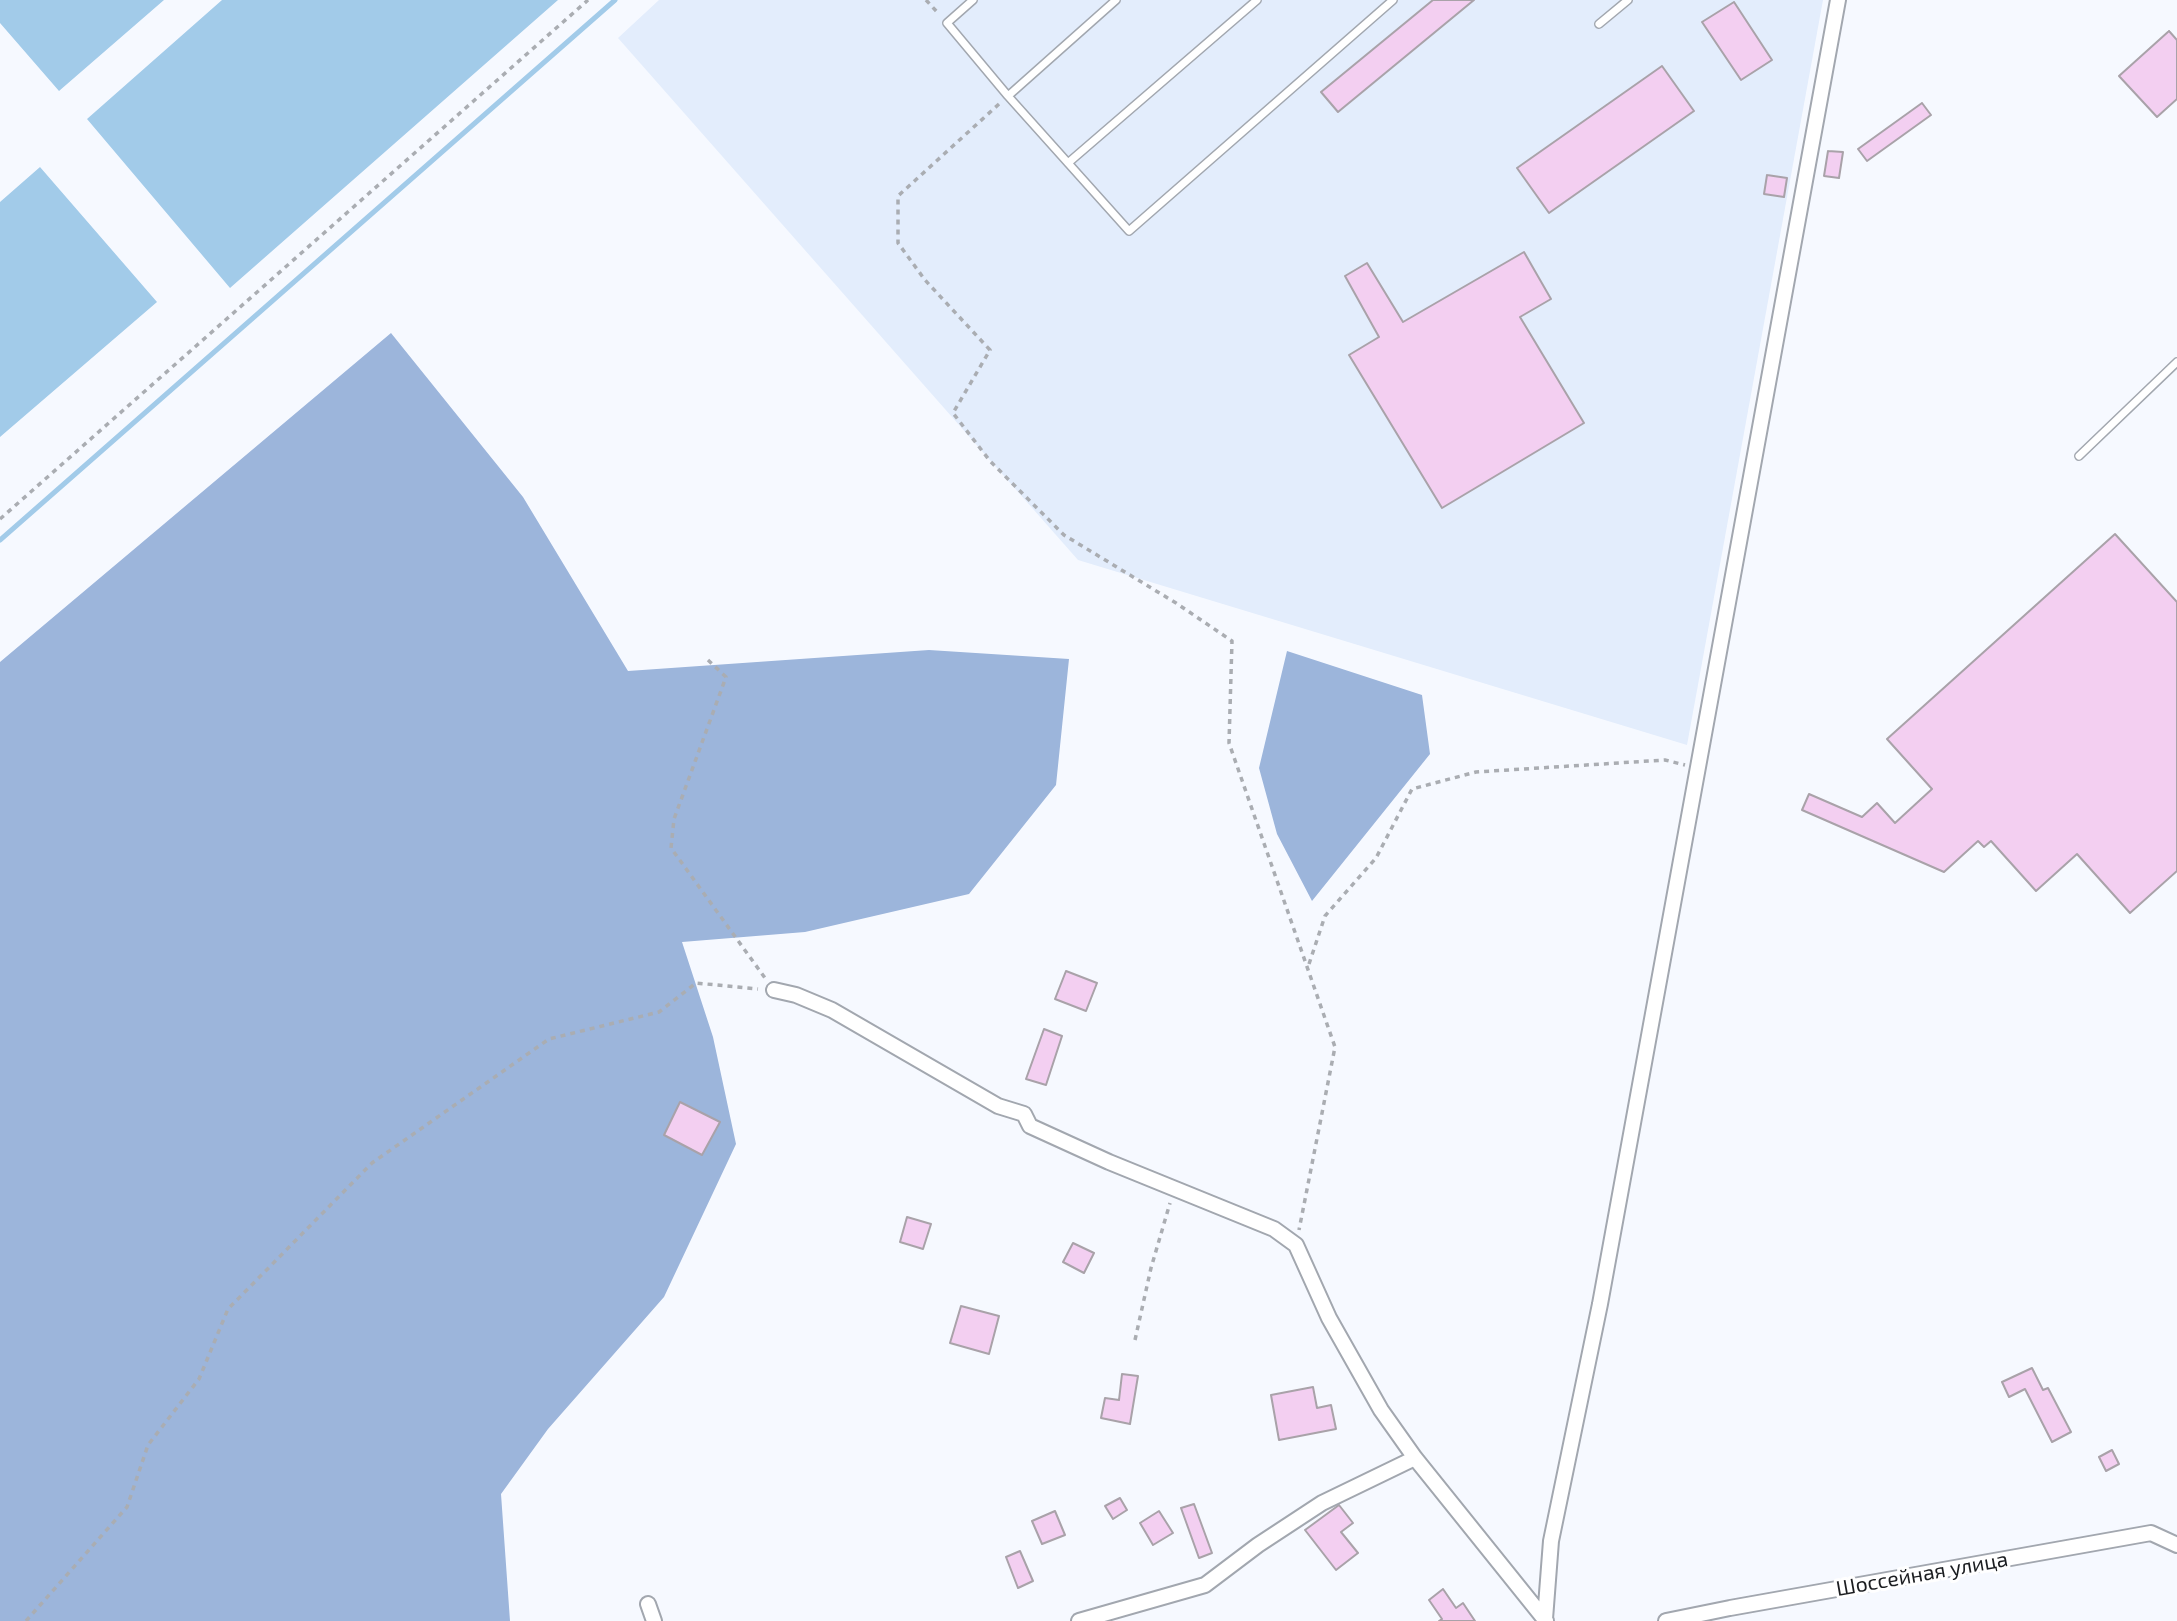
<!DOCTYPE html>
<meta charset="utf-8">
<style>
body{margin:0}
canvas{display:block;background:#f6f9ff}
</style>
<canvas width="2177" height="1621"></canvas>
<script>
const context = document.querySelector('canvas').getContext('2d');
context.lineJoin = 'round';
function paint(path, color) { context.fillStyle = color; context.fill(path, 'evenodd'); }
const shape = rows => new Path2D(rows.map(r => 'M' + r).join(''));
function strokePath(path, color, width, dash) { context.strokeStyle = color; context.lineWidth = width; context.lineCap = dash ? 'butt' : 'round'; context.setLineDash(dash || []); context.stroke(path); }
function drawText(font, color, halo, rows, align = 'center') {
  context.font = font + ' "Exo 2",sans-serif'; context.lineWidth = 6; context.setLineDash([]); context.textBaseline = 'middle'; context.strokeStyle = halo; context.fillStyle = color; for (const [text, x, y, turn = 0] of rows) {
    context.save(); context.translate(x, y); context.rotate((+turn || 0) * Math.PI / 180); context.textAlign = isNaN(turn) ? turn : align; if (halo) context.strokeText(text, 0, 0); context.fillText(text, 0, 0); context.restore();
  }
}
const built = shape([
 [659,0,1823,0,1687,745,1078,560,618,38]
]);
const forest = shape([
 [391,333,523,497,628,671,929,650,1069,659,1056,785,969,894,805,932,682,942,713,1037,736,1144,664,1297,548,1429,501,1494,510,1621,0,1621,0,662],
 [1287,651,1422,695,1430,754,1312,901,1277,834,1259,768]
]);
const water = shape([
 [0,0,164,0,59,91,0,23],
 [222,0,558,0,230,288,87,119],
 [40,167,157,302,0,437,0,202]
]);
const stream = shape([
 [0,540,615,0]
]);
const building = shape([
 [1433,0,1474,0,1338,112,1321,92,1433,0],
 [1734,2,1772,60,1741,80,1702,22,1734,2],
 [2169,31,2177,40,2177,99,2157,117,2119,76,2169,31],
 [1662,66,1694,111,1549,213,1517,168,1662,66],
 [1922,103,1931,115,1867,161,1858,149,1922,103],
 [1828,151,1843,152,1839,178,1824,176,1828,151],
 [1767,175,1787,178,1784,197,1764,194,1767,175],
 [1524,252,1551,299,1520,317,1584,423,1442,508,1349,355,1379,337,1345,276,1367,263,1403,322,1524,252],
 [2115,534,2177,602,2177,871,2130,913,2077,854,2036,891,1991,841,1984,847,1978,841,1944,872,1802,810,1809,794,1862,817,1877,803,1895,823,1932,789,1887,739,2115,534],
 [1066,971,1097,983,1086,1011,1055,999,1066,971],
 [1044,1029,1062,1036,1046,1085,1026,1079,1044,1029],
 [680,1102,720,1122,702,1155,664,1135,680,1102],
 [907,1217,931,1224,923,1249,900,1242,907,1217],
 [1073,1243,1094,1253,1084,1273,1063,1262,1073,1243],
 [961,1306,999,1316,989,1354,950,1343,961,1306],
 [2032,1368,2043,1390,2048,1388,2071,1432,2052,1442,2025,1389,2009,1397,2002,1382,2032,1368],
 [1122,1374,1138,1376,1130,1424,1101,1418,1105,1398,1119,1400,1122,1374],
 [1313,1387,1317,1408,1331,1405,1336,1429,1279,1440,1271,1395,1313,1387],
 [2112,1450,2119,1464,2106,1471,2099,1457,2112,1450],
 [1120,1498,1127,1510,1113,1519,1105,1506,1120,1498],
 [1194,1504,1212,1553,1199,1558,1181,1508,1194,1504],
 [1339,1505,1353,1523,1341,1532,1358,1553,1336,1570,1305,1530,1339,1505],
 [1055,1511,1065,1535,1042,1544,1032,1521,1055,1511],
 [1159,1511,1173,1533,1153,1545,1140,1523,1159,1511],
 [1020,1551,1033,1581,1018,1588,1006,1557,1020,1551],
 [1443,1589,1456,1608,1463,1603,1475,1621,1439,1621,1442,1619,1429,1600,1443,1589]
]);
const path = shape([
 [926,0,938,13],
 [999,104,898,196,898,243,925,280,990,350,953,413,990,461,1064,535,1176,603,1232,641,1229,743,1335,1047,1299,1230],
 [0,519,588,0],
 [708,660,726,677,674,819,671,848,765,978],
 [1309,964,1325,916,1376,858,1412,789,1476,772,1665,760,1685,765],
 [1135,1340,1151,1268,1170,1203],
 [26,1621,127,1507,148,1445,199,1379,228,1309,372,1163,549,1039,659,1012,696,983,758,989]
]);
const lane = shape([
 [973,0,947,23,1008,96,1129,231,1393,0],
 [1599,24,1628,0],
 [1008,96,1116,0],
 [1068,163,1257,0],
 [2079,456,2177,362]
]);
const street = shape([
 [774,990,796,995,832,1010,998,1106,1024,1114,1030,1126,1109,1162,1274,1229,1296,1245,1329,1318,1381,1410,1415,1458,1546,1621],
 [648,1604,654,1621],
 [1545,1619,1551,1541,1600,1304,1838,0],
 [1079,1621,1205,1585,1258,1545,1322,1503,1415,1458],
 [1666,1621,1730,1608,2151,1533,2177,1545]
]);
const streetNames = [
 ["Шоссейная улица",1922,1574,-10]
];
paint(built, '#e3edfc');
paint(forest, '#9cb5db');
paint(water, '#a2cbe9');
strokePath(stream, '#a2cbe9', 5);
paint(building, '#f3cff1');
strokePath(building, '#a9a2a9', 2);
strokePath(lane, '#a2a7af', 10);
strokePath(street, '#a2a7af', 18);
strokePath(path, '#aaadb2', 3.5, [5, 5]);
strokePath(lane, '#fff', 7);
strokePath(street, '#fff', 14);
drawText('21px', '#1b1d20', '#fff', streetNames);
</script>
